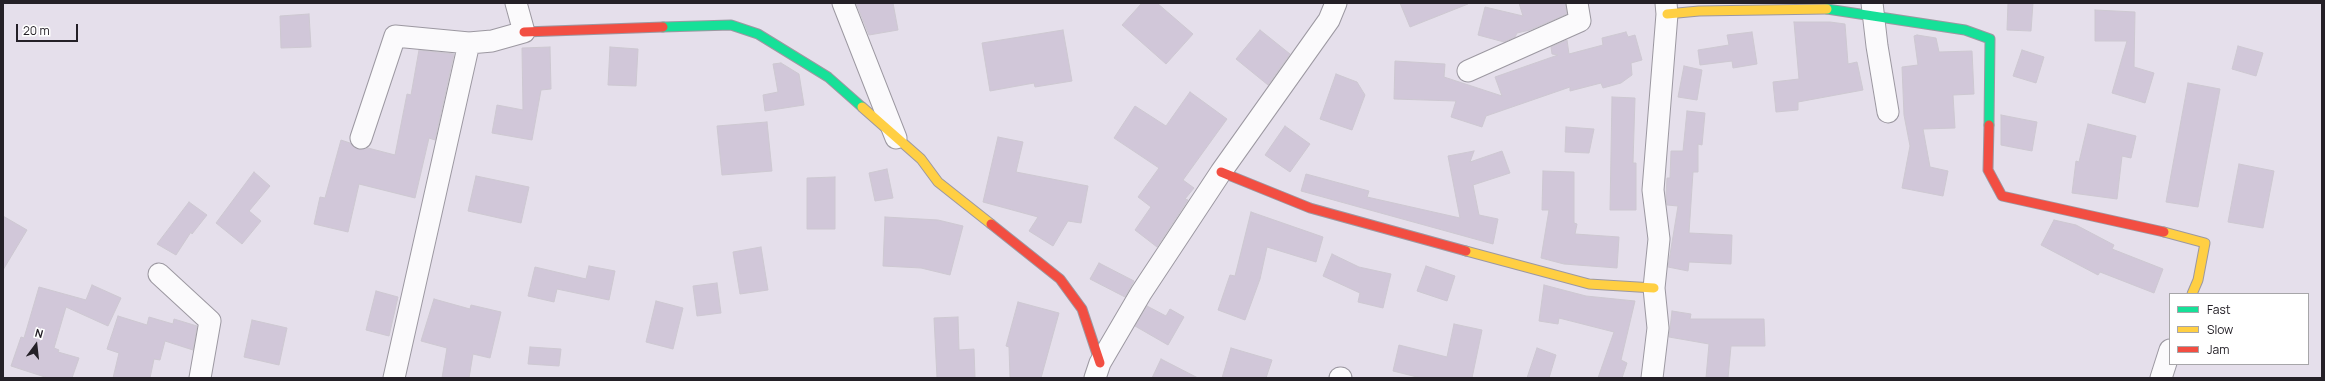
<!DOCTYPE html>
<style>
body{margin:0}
#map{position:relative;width:2325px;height:381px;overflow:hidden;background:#e5dfeb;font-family:Manrope,sans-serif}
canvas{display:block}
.frame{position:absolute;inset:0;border:4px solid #242027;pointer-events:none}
.legend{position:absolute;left:2169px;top:293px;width:140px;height:72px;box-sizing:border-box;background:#fff;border:1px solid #a7a6a9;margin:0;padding:5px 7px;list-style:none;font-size:12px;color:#242027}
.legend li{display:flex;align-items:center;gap:8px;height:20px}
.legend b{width:20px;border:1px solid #a7a6a9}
.north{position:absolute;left:16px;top:325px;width:40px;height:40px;-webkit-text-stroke:3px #fff;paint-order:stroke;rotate:15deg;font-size:11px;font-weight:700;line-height:16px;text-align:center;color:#242027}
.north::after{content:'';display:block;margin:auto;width:14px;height:18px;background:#242027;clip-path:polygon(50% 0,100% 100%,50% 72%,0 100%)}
.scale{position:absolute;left:16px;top:24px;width:62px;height:18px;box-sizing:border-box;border:2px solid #242027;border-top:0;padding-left:5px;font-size:12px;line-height:14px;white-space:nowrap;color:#242027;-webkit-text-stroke:3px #fff;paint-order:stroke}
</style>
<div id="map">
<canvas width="2325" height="381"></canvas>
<div class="frame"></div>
<ul class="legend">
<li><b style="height:5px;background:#16e098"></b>Fast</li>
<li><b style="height:5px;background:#ffcf43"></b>Slow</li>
<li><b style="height:5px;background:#f24e42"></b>Jam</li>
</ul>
<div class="north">N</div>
<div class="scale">20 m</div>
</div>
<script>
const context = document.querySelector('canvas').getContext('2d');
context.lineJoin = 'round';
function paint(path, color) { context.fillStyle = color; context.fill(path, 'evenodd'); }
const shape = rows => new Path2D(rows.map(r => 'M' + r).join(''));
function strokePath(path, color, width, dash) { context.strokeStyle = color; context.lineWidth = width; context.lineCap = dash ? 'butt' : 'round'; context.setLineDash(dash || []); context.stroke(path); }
const building = shape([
 [856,3,893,3,898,30,869,35,856,3],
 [1142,3,1157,3,1193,34,1166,64,1122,25,1142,3],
 [1400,3,1467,3,1468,4,1410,27,1400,3],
 [1519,3,1565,3,1567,14,1530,30,1517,33,1515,37,1504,42,1478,35,1485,7,1523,16,1519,3],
 [2008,3,2033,3,2031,31,2007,30,2008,3],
 [2095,10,2135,12,2134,67,2154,73,2145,103,2112,93,2127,41,2095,41,2095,10],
 [309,14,311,47,281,48,280,16,309,14],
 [1794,22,1830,22,1845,24,1848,64,1857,62,1863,90,1798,102,1798,110,1776,112,1773,82,1799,79,1794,22],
 [1063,30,1072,81,1035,87,1034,83,990,91,982,43,1063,30],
 [1260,30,1290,54,1268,85,1236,59,1260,30],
 [1626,32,1628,37,1635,35,1642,60,1631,63,1632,75,1621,83,1603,88,1601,83,1570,91,1570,87,1486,116,1482,127,1451,117,1456,101,1394,99,1395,61,1445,64,1444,77,1502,96,1495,77,1558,55,1552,54,1551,47,1567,40,1569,54,1603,45,1602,38,1626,32],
 [1752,32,1757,64,1733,68,1732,61,1700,65,1698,50,1729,45,1727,35,1752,32],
 [1917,35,1936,38,1939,52,1972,51,1974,94,1953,95,1955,128,1923,129,1930,167,1948,171,1943,196,1902,188,1910,146,1904,115,1902,67,1918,65,1914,36,1917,35],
 [2238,46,2263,53,2256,76,2232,69,2238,46],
 [550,47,551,89,541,90,532,140,492,133,497,105,523,110,522,48,550,47],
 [610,47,638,49,636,86,608,85,610,47],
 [419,50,454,54,435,140,429,138,415,198,359,184,348,232,314,224,320,197,325,198,341,140,350,143,358,149,368,148,395,155,407,94,411,95,419,50],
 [2022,50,2044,57,2036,83,2013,76,2022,50],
 [781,63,799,74,804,105,765,111,763,95,778,92,773,64,781,63],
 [1684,66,1702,70,1697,100,1678,97,1684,66],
 [1336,74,1357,82,1365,95,1352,130,1320,119,1336,74],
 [2188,83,2220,89,2198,207,2166,202,2188,83],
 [1190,92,1227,119,1183,180,1194,188,1185,199,1188,200,1157,247,1135,230,1151,207,1138,197,1159,168,1114,138,1135,106,1166,126,1190,92],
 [1612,97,1635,98,1633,163,1636,163,1636,210,1610,210,1612,97],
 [1687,111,1705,113,1702,145,1698,144,1698,172,1693,172,1689,233,1732,235,1731,264,1689,262,1688,271,1668,267,1678,206,1667,205,1666,196,1667,178,1670,178,1671,151,1683,151,1687,111],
 [2001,115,2037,122,2032,151,2001,145,2001,115],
 [767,122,772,171,722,175,717,126,767,122],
 [2088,124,2136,136,2131,158,2122,156,2117,199,2072,193,2076,161,2079,162,2088,124],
 [1285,126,1310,144,1290,172,1265,155,1285,126],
 [1566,127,1594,129,1589,153,1565,152,1566,127],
 [998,137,1023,142,1016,172,1088,186,1081,223,1068,221,1053,246,1029,231,1038,217,983,202,998,137],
 [1474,151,1470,162,1502,151,1510,173,1473,185,1479,215,1498,219,1493,244,1301,191,1306,174,1369,191,1367,197,1460,218,1448,156,1474,151],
 [2239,164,2274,171,2263,228,2228,222,2239,164],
 [887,169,893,198,875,201,869,173,887,169],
 [1543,171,1574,172,1574,223,1577,224,1575,234,1619,237,1617,268,1564,264,1541,258,1549,210,1542,210,1543,171],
 [254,172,270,186,249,211,261,221,242,244,216,223,254,172],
 [476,176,529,187,521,223,468,211,476,176],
 [835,177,835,229,807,229,807,178,835,177],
 [189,202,207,215,192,234,191,232,176,255,157,244,189,202],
 [1251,212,1323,237,1316,262,1267,247,1260,279,1245,320,1218,310,1230,275,1235,276,1251,212],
 [3,216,27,230,3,270,3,216],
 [885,217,938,220,963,226,950,275,921,268,883,266,885,217],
 [2054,220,2076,225,2114,245,2112,249,2163,269,2154,293,2100,272,2098,275,2041,245,2054,220],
 [761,247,768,290,740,294,733,252,761,247],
 [1332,254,1359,267,1391,274,1383,308,1358,302,1360,293,1323,276,1332,254],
 [1099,263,1134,281,1125,297,1090,279,1099,263],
 [589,266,615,271,609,300,557,289,554,302,528,296,535,267,586,279,589,266],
 [1426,266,1455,276,1447,301,1417,291,1426,266],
 [717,283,721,313,697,316,693,286,717,283],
 [92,285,121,298,108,326,66,307,54,348,59,350,58,352,79,358,72,378,48,378,11,366,21,337,24,338,39,287,86,300,92,285],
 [1544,285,1586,296,1635,301,1621,360,1627,363,1622,378,1598,378,1614,332,1559,318,1558,324,1539,321,1544,285],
 [376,291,398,297,389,336,366,330,376,291],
 [434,299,470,309,471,305,501,312,490,358,473,354,469,378,442,378,447,348,421,341,434,299],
 [656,301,683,308,673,349,646,342,656,301],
 [1018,302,1059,313,1041,378,1010,378,1009,347,1006,346,1018,302],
 [1147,306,1166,316,1170,309,1184,317,1168,345,1135,326,1147,306],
 [1672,311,1691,314,1690,319,1764,319,1765,346,1731,346,1728,378,1706,378,1709,344,1669,337,1672,311],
 [118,316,147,325,149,317,173,324,174,319,197,326,193,350,165,341,160,360,154,359,150,378,113,378,119,353,107,349,118,316],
 [958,317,959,350,974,349,975,378,937,378,934,318,958,317],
 [252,320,287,328,279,365,244,357,252,320],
 [1454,324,1482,330,1472,378,1421,378,1393,371,1399,345,1447,357,1454,324],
 [530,347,561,349,559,366,528,364,530,347],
 [1231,348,1272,360,1266,378,1222,378,1231,348],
 [1537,348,1556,355,1549,378,1527,378,1537,348],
 [1161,359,1198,378,1152,378,1161,359]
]);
const street = shape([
 [843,3,896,138],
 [1872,3,1877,46,1888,112],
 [1468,71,1580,21,1577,3],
 [361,138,395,36,469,43,492,41,524,32,516,3],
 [159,274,210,321,200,378],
 [394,378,469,43],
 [1095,378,1100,363,1141,293,1221,172,1329,20,1336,3],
 [1340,378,1341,378],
 [1652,378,1658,328,1654,288,1659,239,1653,190,1667,14,1666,3],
 [2161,378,2170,350]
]);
const fast = shape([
 [1827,9,1965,30,1990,39,1989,125],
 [663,27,731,25,758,34,828,77,862,107]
]);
const slow = shape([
 [1667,14,1699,11,1827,9],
 [862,107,921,159,938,182,991,224],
 [2164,232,2205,243,2198,280,2192,294],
 [1466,251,1589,284,1654,288]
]);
const jam = shape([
 [524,32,663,27],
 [1989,125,1988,170,2002,196,2164,232],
 [1221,172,1310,208,1466,251],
 [991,224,1060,279,1082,309,1100,363]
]);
paint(building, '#d1c7d9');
strokePath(building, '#cdc8d1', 1);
strokePath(street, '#9c98a1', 23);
strokePath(fast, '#9c98a1', 11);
strokePath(slow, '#9c98a1', 11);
strokePath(jam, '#9c98a1', 11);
strokePath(street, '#fbfafc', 21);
strokePath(fast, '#16e098', 9);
strokePath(slow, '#ffcf43', 9);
strokePath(jam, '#f24e42', 9);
</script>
